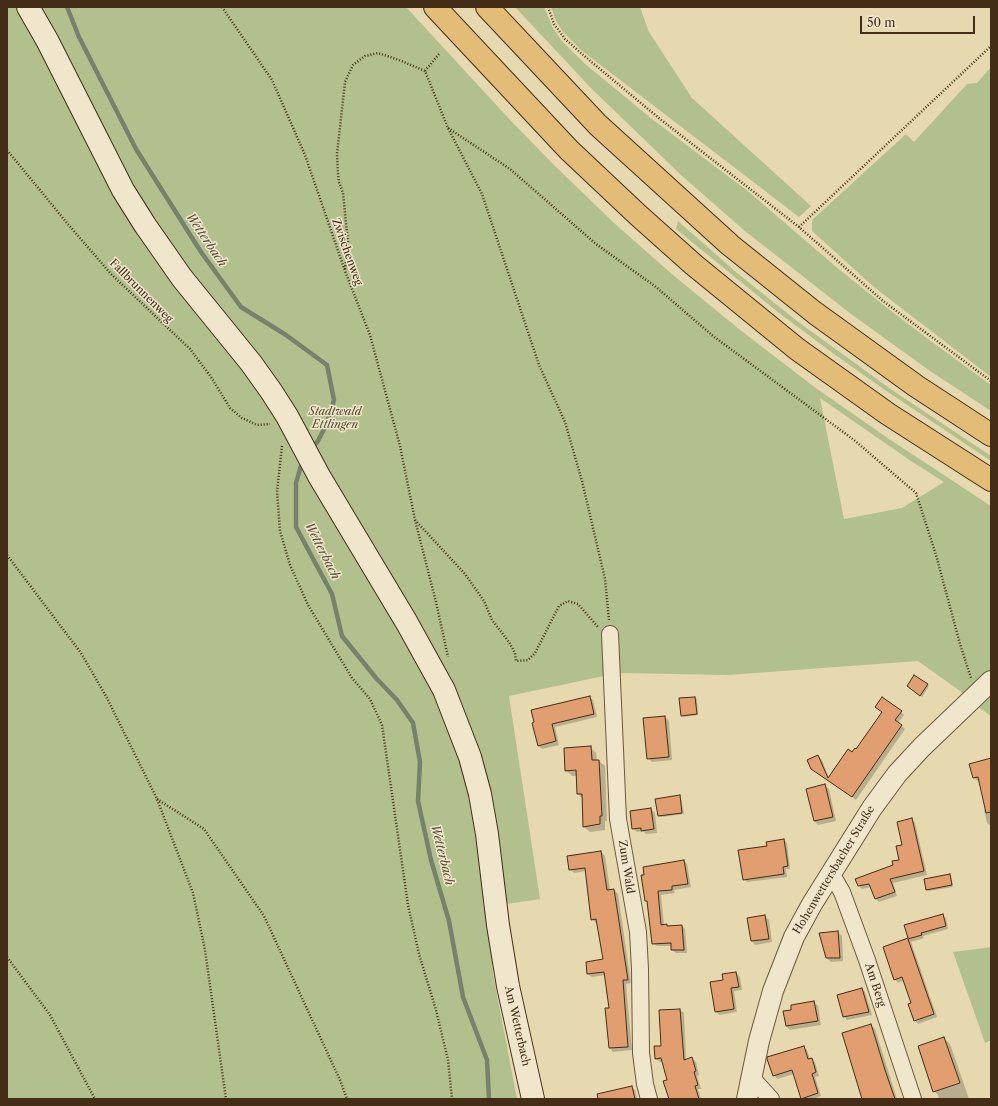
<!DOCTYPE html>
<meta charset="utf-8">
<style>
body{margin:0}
#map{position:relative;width:998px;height:1106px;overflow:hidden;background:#e6d9af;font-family:"Libre Caslon Text",serif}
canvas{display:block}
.frame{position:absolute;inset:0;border:8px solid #442d16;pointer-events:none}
.scale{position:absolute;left:860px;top:16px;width:115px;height:18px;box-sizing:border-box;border:2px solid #442d16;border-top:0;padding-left:5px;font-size:12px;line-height:14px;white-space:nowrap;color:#442d16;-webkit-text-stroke:3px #efe6cb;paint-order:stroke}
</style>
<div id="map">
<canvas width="998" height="1106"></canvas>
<div class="frame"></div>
<div class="scale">50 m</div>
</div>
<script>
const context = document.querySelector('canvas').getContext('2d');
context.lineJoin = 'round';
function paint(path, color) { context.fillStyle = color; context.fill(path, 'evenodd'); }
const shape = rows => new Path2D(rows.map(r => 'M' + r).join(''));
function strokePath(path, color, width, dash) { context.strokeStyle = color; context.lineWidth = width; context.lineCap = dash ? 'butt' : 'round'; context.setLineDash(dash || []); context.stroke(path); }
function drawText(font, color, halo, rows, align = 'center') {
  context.font = font + ' "Libre Caslon Text",serif'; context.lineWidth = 3; context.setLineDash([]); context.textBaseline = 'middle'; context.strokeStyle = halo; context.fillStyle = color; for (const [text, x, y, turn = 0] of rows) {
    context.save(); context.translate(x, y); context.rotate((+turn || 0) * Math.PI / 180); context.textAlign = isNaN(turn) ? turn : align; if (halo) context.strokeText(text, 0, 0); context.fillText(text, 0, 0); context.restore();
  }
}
const green = shape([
 [7,7,406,7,512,122,555,166,614,223,673,275,739,329,813,386,889,439,991,506,991,670,967,696,918,661,728,675,618,673,509,696,540,899,487,907,493,974,517,1099,7,1099],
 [820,398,911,461,944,482,902,508,844,519],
 [515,7,544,7,553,28,562,41,584,63,652,119,749,192,835,266,886,307,928,339,991,385,991,411,930,371,851,314,745,231,681,175,623,119,590,87],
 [551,7,640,7,649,32,692,98,811,206,799,217,581,50,563,32,556,21],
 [991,67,991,377,874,287,812,231,812,220,906,134,914,142,967,84,977,83],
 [678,221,737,273,797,321,892,390,991,456,991,461,885,390,834,354,779,313,676,229],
 [991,692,991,716,977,706],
 [991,947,991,1040,985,1043,953,952]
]);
const shadow = shape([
 [915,676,929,686,922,697,910,688],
 [589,697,593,700,597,717,555,727,559,745,542,749,538,745,533,723],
 [695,698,697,699,698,715,684,717,682,715],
 [901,712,904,715,898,723,905,729,856,800,816,772,818,756,822,760,829,778,853,754],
 [665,717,669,721,672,760,652,762,648,758],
 [590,747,596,753,597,761,599,761,605,766,607,821,605,821,605,830,590,832,584,827,583,799,578,794,577,776,572,776,566,770],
 [991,759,991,826,987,823,984,810,987,809,980,783,974,778],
 [825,786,829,789,836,821,818,825,814,821,807,790],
 [679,796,681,798,684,814,661,817,659,816],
 [651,809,655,813,657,833,646,834,643,831,637,832,633,828],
 [912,819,915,823,927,875,893,883,897,896,879,902,876,899,872,887,862,889,859,886,894,866,900,860,903,846],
 [784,840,787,843,790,869,786,869,787,877,747,882,744,879,768,847],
 [601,852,605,856,610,890,614,890,618,894,631,983,626,984,632,1050,613,1052,610,1048,610,1009,605,975,592,977,588,974,604,960,598,922,596,923,592,919,586,871,574,873,570,869],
 [684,861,687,864,691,887,674,890,675,893,661,895,664,925,666,925,668,927,682,926,685,929,687,953,676,953,672,950,672,946,657,946,653,943,648,903,646,901],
 [950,875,951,876,953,887,929,891,927,890],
 [943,915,946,918,948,929,923,936,924,938,911,942,937,1017,918,1024,915,1020,913,1004,904,980,898,983,895,979,884,947,909,939,905,925],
 [765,916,769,920,772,942,755,945,752,941,748,919],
 [838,932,842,936,843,961,831,962,827,958],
 [736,973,740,977,742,990,734,991,737,1012,719,1015,716,1011,725,981],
 [862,989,865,992,872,1015,847,1020,844,1016],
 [814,1002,818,1006,821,1025,790,1030,786,1026,793,1011],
 [680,1010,684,1013,686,1060,692,1058,696,1062,699,1075,697,1076,701,1089,698,1089,701,1099,670,1099,668,1081,663,1062,660,1062,656,1059],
 [871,1025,875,1029,897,1099,863,1099],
 [944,1038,950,1044,969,1099,939,1099,938,1095,934,1091],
 [804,1047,807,1050,810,1059,812,1059,815,1062,819,1076,815,1077,821,1096,813,1099,802,1098,794,1074,777,1079,774,1075],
 [632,1087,635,1090,637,1099,616,1099]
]);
const stream = shape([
 [67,7,79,37,136,149,201,252,241,307,286,335,327,365,334,400,326,425,318,441,311,449],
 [302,462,296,483,296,527,332,594,342,636,376,678,397,700,413,723,420,762,418,801,431,860,449,921,463,997,487,1060,489,1099]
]);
const building = shape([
 [914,675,928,684,920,696,907,686,914,675],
 [590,696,594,714,552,724,556,741,538,746,532,723,534,722,531,710,590,696],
 [695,697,697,714,681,716,679,698,695,697],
 [882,697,902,711,895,720,902,725,852,797,811,769,807,760,818,755,828,778,848,749,852,752,855,748,856,749,882,712,875,707,882,697],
 [665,716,669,757,647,759,643,718,665,716],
 [591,746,592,760,599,760,602,816,600,816,600,824,583,827,582,794,577,794,576,770,565,771,564,748,591,746],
 [991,758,991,812,986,813,978,777,973,778,969,764,991,758],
 [825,784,833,817,814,821,806,789,825,784],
 [680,795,682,813,658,816,655,799,680,795],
 [651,808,654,829,641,831,641,828,632,829,630,811,651,808],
 [912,818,924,871,890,879,895,892,875,899,869,884,858,886,855,879,893,865,892,861,899,860,896,846,902,845,897,822,912,818],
 [784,839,788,866,783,867,784,874,743,880,738,850,767,846,766,842,784,839],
 [601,851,607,890,614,889,628,980,623,980,628,1047,609,1048,605,1008,609,1008,604,972,587,974,586,962,603,959,596,919,591,920,585,868,569,870,567,856,601,851],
 [684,860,688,884,672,886,672,890,658,891,661,925,667,924,667,926,682,925,684,950,671,950,671,943,652,944,647,901,645,901,641,875,644,875,643,867,684,860],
 [950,874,952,885,926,890,924,879,950,874],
 [943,914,946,926,921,933,922,935,908,939,934,1014,914,1021,908,1004,911,1003,902,977,894,980,883,947,908,938,904,925,943,914],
 [765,915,769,939,751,941,747,918,765,915],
 [838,931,840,958,826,958,819,933,838,931],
 [736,972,739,987,731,988,734,1009,715,1012,710,982,723,980,722,974,736,972],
 [862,988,869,1012,843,1017,837,995,862,988],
 [814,1001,818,1021,786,1026,783,1011,791,1010,791,1005,814,1001],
 [680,1009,684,1060,692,1057,696,1071,694,1072,698,1085,695,1086,699,1099,669,1099,663,1081,667,1080,661,1058,655,1059,654,1046,661,1046,659,1010,680,1009],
 [871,1024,885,1070,895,1099,862,1099,842,1033,871,1024],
 [944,1037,960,1083,933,1092,918,1046,944,1037],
 [804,1046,808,1059,812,1058,816,1072,812,1074,818,1093,801,1099,792,1070,773,1076,767,1059,767,1057,804,1046],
 [632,1086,635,1099,598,1099,597,1094,632,1086]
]);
const path = shape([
 [222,7,272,80,305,155,345,271,370,335,400,446,415,520,436,602,448,657],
 [548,7,554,24,565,39,588,59,660,119,799,227,883,301,991,381],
 [439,54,425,71,448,128,482,194,539,365,565,422,582,481,605,579,609,620],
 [448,128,510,169,596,244,656,287,713,336,854,440,916,493,936,555,960,644,971,678],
 [7,150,67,223,111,274,190,349,211,377,230,408,242,418,257,425,270,424],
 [799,227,991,46],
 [345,269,348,243,343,193,339,182,338,174,337,154,345,82,353,65,365,56,378,53,399,60,425,71],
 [282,446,277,492,280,531,290,565,308,605,352,678,370,699,382,725,408,905,419,954,436,1010,448,1060,452,1099],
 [415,520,465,574,484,601,492,620,509,642,515,653,516,661,528,660,535,653,559,606,568,601,578,604,598,627],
 [7,555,81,653,107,698,157,799,193,893,205,950,226,1099],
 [157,799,204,829,264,916,340,1080,347,1099],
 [7,957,50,1015,95,1099]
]);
const minor = shape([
 [610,634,618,819,638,932,640,969,641,1053,645,1084,649,1099],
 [831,873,842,892,867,960,913,1099],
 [751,1077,771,1099]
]);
const tertiary = shape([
 [747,1099,759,1041,773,991,794,937,812,904,872,808,897,774,922,747,991,681]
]);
const secondary = shape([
 [28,7,47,40,123,190,145,225,182,278,251,363,271,391,287,416,319,476,407,623,444,690,470,757,480,794,487,834,498,925,508,986,533,1099]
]);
const motorway = shape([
 [435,7,569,150,638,215,694,265,797,349,888,414,991,480],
 [487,7,598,125,730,245,815,313,916,386,991,435]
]);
const streetNames = [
 ["Zwischenweg",347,252,70],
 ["Fallbrunnenweg",141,291,45],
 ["Zum Wald",626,867,81],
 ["Hohenwettersbacher Straße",834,870,-59],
 ["Am Berg",875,985,72],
 ["Am Wetterbach",517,1026,77]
];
const parkNames = [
 ["Stadtwald",335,412],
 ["Ettlingen",335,425]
];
const waterNames = [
 ["Wetterbach",206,240,56],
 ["Wetterbach",322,551,63],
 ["Wetterbach",442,855,76]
];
paint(green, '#b2c08d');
paint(shadow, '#0003');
strokePath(stream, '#76826c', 4.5);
paint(building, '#e19f71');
strokePath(building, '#442d16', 1);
strokePath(minor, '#6c583c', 18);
strokePath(tertiary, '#6c583c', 22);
strokePath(secondary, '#442d16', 24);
strokePath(motorway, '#442d16', 24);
strokePath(path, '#442d16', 2.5, [1, 2]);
strokePath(minor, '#efe6cb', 16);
strokePath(tertiary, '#efe6cb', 20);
strokePath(secondary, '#efe6cb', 22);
strokePath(motorway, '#e3bc78', 22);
drawText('11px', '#442d16', '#efe6cb', streetNames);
drawText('italic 11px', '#5a4a2e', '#efe6cb', parkNames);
drawText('italic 12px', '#554933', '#efe6cb', waterNames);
</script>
